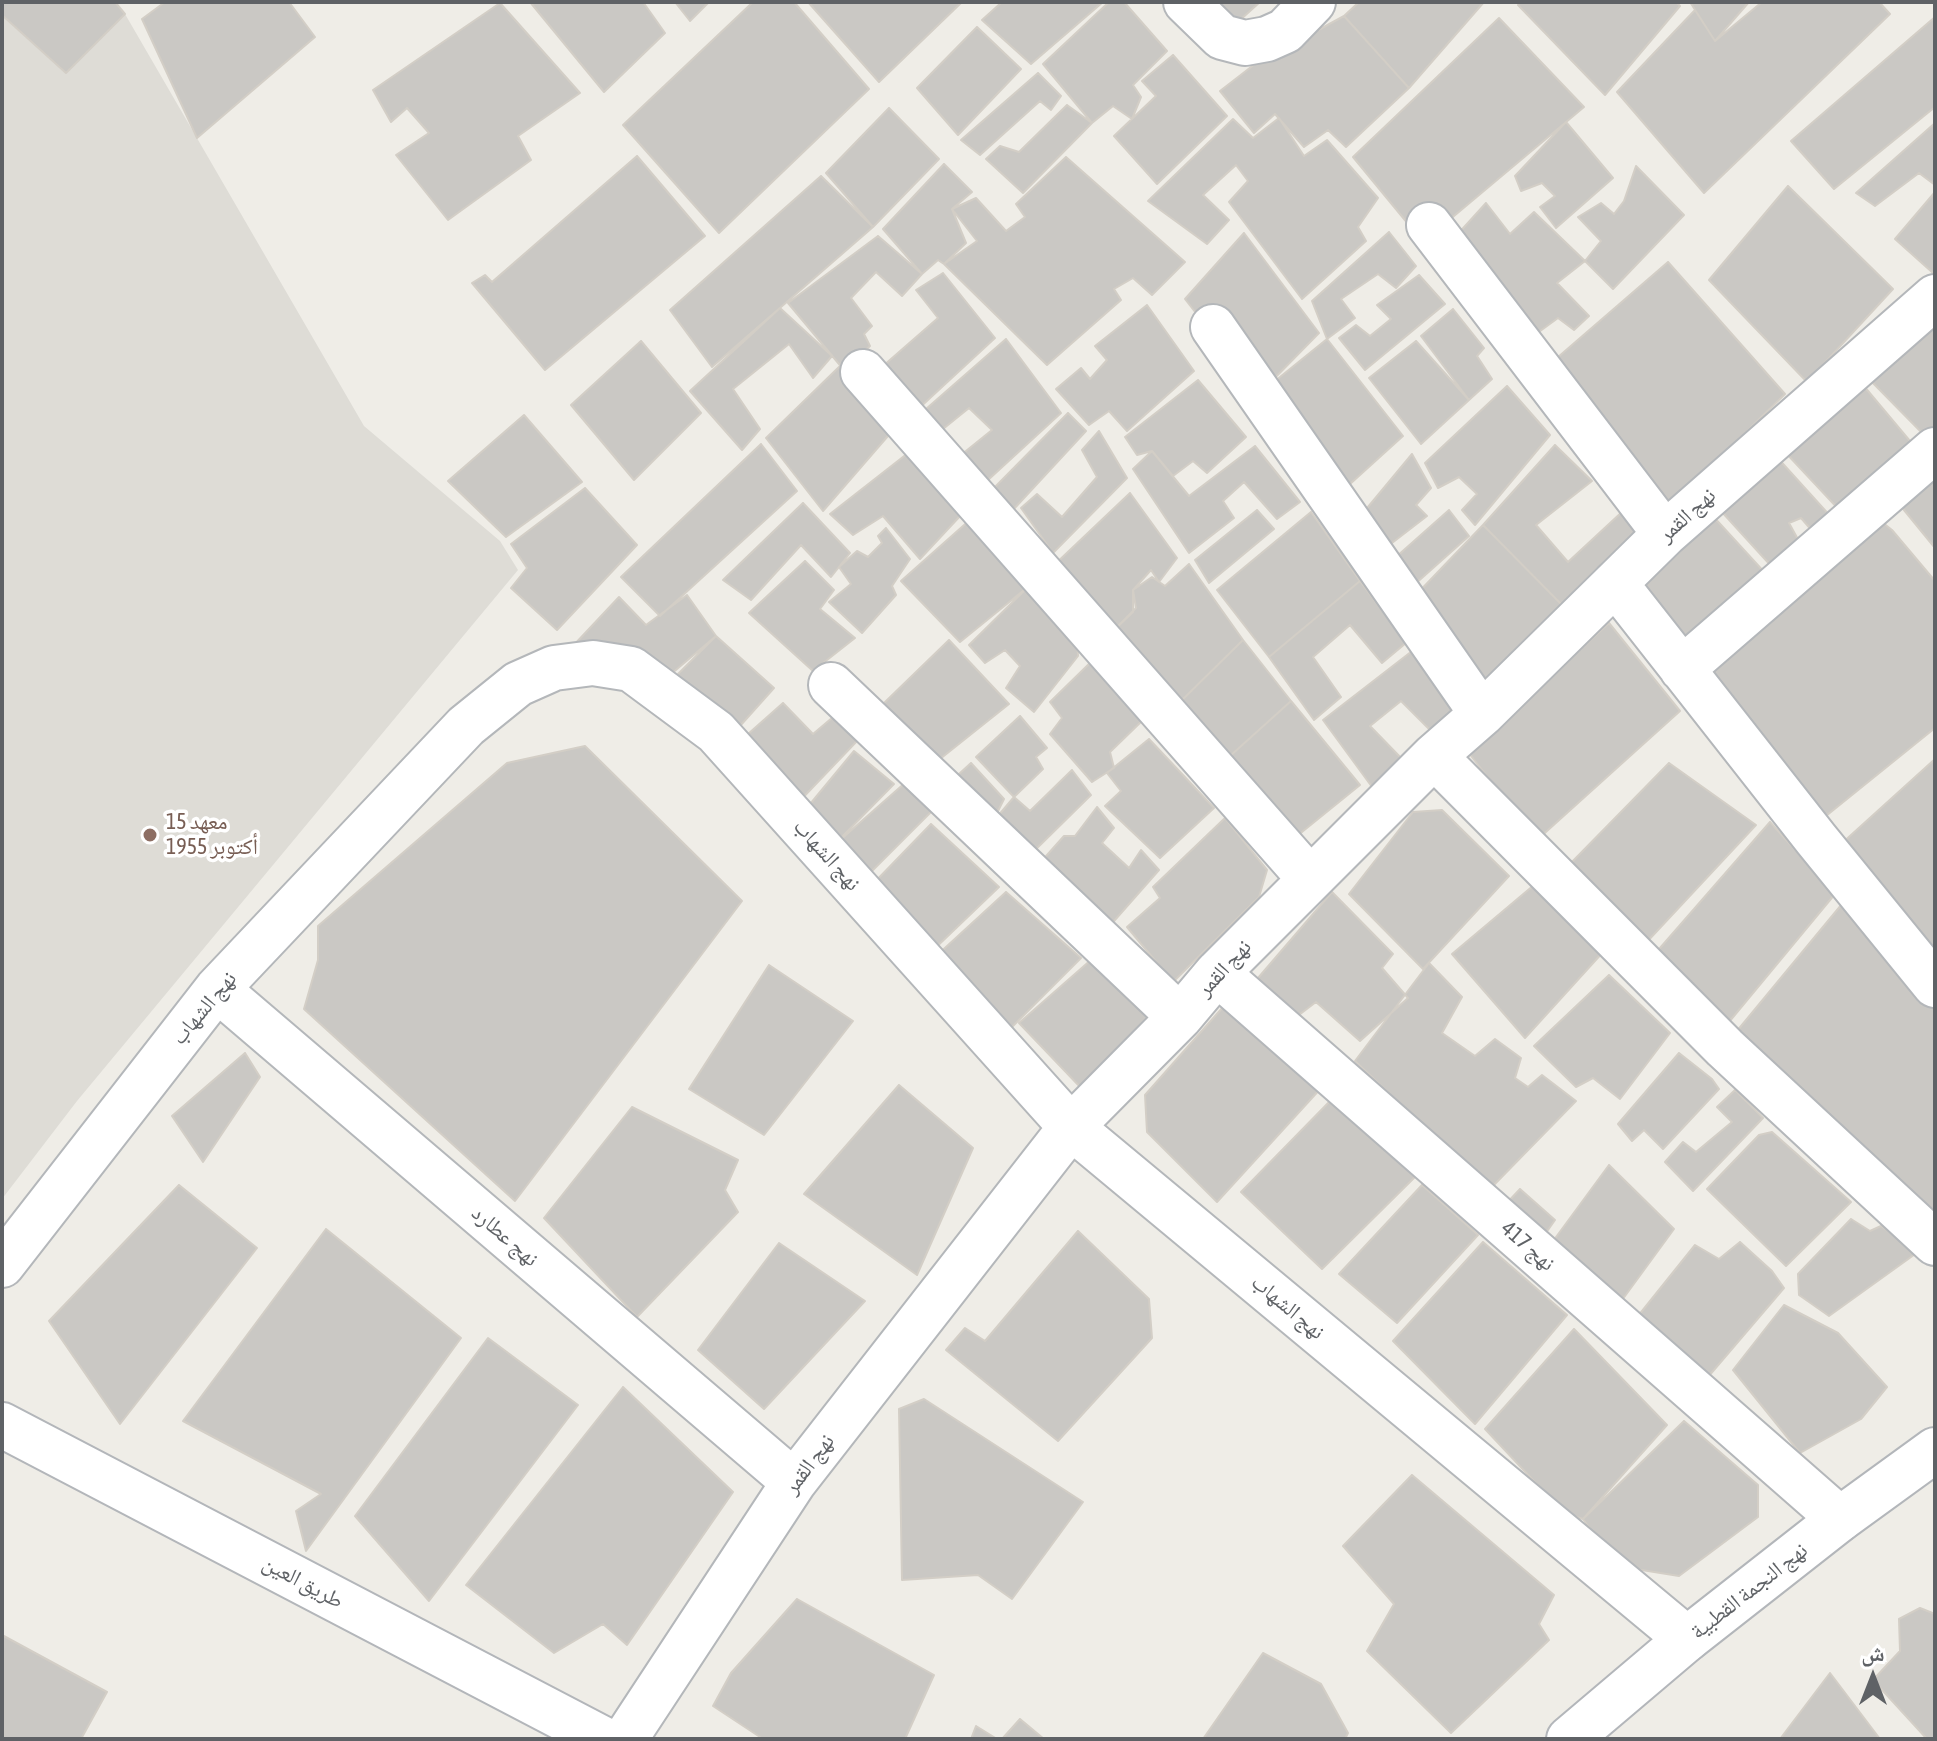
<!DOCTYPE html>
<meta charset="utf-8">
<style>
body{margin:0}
#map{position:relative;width:1937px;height:1741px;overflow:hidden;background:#efede7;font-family:"Asap Condensed","Noto Naskh Arabic",sans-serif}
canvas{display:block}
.frame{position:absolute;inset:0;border:4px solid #5f6266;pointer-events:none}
.north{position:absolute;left:1833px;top:1637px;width:80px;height:80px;-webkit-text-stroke:6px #fff;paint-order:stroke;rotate:0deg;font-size:22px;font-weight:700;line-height:32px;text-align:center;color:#5f6266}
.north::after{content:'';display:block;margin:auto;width:28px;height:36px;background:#5f6266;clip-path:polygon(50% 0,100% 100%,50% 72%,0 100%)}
</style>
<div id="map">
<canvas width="1937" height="1741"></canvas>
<div class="frame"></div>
<div class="north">ش</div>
</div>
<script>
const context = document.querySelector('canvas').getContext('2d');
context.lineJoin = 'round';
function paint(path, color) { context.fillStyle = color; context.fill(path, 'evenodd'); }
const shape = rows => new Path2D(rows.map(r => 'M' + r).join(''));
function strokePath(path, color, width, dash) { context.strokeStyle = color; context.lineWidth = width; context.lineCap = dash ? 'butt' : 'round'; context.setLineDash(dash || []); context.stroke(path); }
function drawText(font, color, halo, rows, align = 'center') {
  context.font = font + ' "Asap Condensed","Noto Naskh Arabic",sans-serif'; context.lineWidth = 7; context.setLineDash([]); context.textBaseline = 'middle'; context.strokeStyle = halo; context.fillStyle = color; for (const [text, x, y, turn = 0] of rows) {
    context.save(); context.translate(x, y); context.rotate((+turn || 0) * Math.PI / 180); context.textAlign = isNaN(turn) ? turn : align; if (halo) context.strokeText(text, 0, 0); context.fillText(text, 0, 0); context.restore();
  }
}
const education = shape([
 [125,14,364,426,500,541,518,570,77,1101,2,1199,2,15,66,73]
]);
const building = shape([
 [2,2,115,2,125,14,66,73,2,15,2,2],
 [165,2,289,2,315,37,197,138,142,19,165,2],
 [530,2,643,2,665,33,604,92,530,2],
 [675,2,709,2,690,21,675,2],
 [753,2,794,2,869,89,719,233,623,125,753,2],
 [808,2,962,2,879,82,808,2],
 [1002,2,1103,2,1031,64,982,20,1002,2],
 [1109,2,1124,2,1167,51,1133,85,1141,97,1132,119,1113,106,1092,123,1043,64,1109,2],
 [1203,2,1260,2,1229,30,1203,2],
 [1359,2,1484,2,1409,88,1344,16,1359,2],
 [1520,2,1676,2,1680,6,1605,95,1518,5,1520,2],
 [1690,2,1749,2,1715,41,1690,2],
 [1762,2,1879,2,1890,14,1704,193,1617,92,1695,10,1715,41,1762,2],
 [500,3,580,93,518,136,531,160,448,220,396,155,429,133,407,108,391,122,373,90,500,3],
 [1344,16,1409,88,1346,147,1328,130,1304,147,1275,114,1254,133,1220,91,1304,26,1311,34,1344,16],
 [1935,17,1935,107,1834,189,1791,141,1935,17],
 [1499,18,1584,107,1423,242,1353,157,1499,18],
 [977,27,1021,69,958,135,917,88,977,27],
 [1173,55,1227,116,1157,184,1114,136,1156,96,1142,81,1173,55],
 [1038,73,1061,96,1051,110,1040,101,980,155,961,140,1038,73],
 [1067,105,1092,123,1023,193,986,159,1000,146,1019,152,1067,105],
 [889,108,939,159,873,227,826,173,889,108],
 [1279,118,1304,156,1327,140,1378,198,1358,227,1366,241,1302,299,1229,202,1248,181,1236,165,1203,195,1229,220,1207,244,1148,201,1233,119,1253,138,1279,118],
 [1566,122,1613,178,1556,228,1540,207,1555,196,1542,183,1521,191,1515,176,1566,122],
 [1935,123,1935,185,1919,173,1875,206,1856,193,1935,123],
 [637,156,705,236,545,370,472,283,485,275,492,282,637,156],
 [1066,157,1185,262,1152,295,1133,278,1114,289,1121,300,1047,365,944,264,977,241,952,209,976,198,1006,231,1025,217,1016,204,1066,157],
 [944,164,972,192,952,209,966,243,944,264,938,260,922,274,883,229,944,164],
 [1636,166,1684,215,1613,289,1585,261,1601,241,1578,217,1601,203,1614,214,1624,201,1636,166],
 [821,176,873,227,712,367,670,310,821,176],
 [1788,186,1893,289,1807,382,1709,280,1788,186],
 [1935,192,1935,272,1933,273,1895,239,1935,192],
 [1486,203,1510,234,1534,212,1585,261,1557,283,1589,316,1574,330,1558,318,1521,345,1446,247,1486,203],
 [1389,232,1416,266,1396,288,1378,274,1341,299,1355,318,1327,339,1312,301,1389,232],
 [1244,233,1319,333,1259,394,1185,299,1244,233],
 [878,236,922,274,902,296,876,272,851,298,872,326,864,334,870,346,844,370,788,303,878,236],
 [1668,262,1785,394,1661,515,1550,364,1668,262],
 [943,273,995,338,916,411,883,366,938,318,916,290,943,273],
 [1419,275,1445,304,1365,370,1339,338,1356,325,1370,336,1391,319,1377,305,1419,275],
 [1147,305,1194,371,1127,431,1109,411,1089,425,1056,389,1081,368,1090,379,1107,360,1095,346,1147,305],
 [780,308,832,356,813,378,789,344,733,389,760,429,742,450,690,391,780,308],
 [1453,309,1484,348,1477,356,1492,379,1469,400,1421,336,1453,309],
 [1935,319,1935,433,1928,439,1867,377,1935,319],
 [1006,339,1061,413,988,480,961,455,992,430,969,408,943,429,926,409,1006,339],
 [1327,339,1403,436,1339,494,1259,394,1327,339],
 [641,341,701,413,634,480,571,405,641,341],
 [1416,341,1469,400,1421,444,1369,378,1416,341],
 [840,366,894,429,823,511,766,438,840,366],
 [1198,380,1246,437,1207,473,1193,461,1173,476,1152,451,1137,455,1125,437,1198,380],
 [1863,385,1915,447,1844,515,1785,452,1863,385],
 [1507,386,1550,435,1475,525,1462,510,1477,494,1459,477,1438,488,1425,463,1507,386],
 [1068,413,1086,431,1012,511,993,489,1068,413],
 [524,415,582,482,506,537,448,481,524,415],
 [1099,431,1127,478,1053,553,1021,508,1037,494,1062,517,1097,477,1082,450,1099,431],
 [761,444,797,491,660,616,621,577,761,444],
 [1555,445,1592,481,1536,525,1568,562,1623,511,1647,536,1566,609,1483,525,1555,445],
 [1255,446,1300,502,1277,519,1244,482,1223,501,1234,518,1189,553,1133,469,1152,451,1189,496,1255,446],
 [908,453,962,514,920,559,883,516,853,535,830,514,908,453],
 [1412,454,1431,488,1416,505,1427,516,1379,553,1358,519,1412,454],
 [1775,455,1832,518,1814,533,1801,518,1789,523,1800,543,1773,568,1721,511,1775,455],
 [1935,465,1935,548,1895,499,1935,465],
 [585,488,637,545,557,630,511,588,527,568,511,544,585,488],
 [1130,493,1177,558,1159,582,1151,570,1133,590,1133,612,1111,633,1051,568,1130,493],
 [803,503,850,553,831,577,801,545,751,600,723,580,803,503],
 [1257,510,1274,529,1209,583,1195,560,1257,510],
 [1449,510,1469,536,1405,593,1387,565,1449,510],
 [1311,512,1360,581,1269,657,1217,590,1311,512],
 [1711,514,1766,574,1692,644,1637,583,1711,514],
 [972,518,1029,586,960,642,901,581,972,518],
 [1877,518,1892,530,1935,581,1935,728,1821,820,1702,671,1877,518],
 [1483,525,1566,609,1479,692,1411,600,1483,525],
 [886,528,910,559,892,586,896,595,862,633,829,602,851,584,839,567,857,551,868,557,882,543,878,536,886,528],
 [805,561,834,590,820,609,855,638,813,671,749,613,805,561],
 [1189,564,1243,640,1175,707,1111,633,1136,608,1133,590,1152,577,1165,586,1189,564],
 [1360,581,1406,643,1382,663,1350,625,1313,657,1341,697,1314,720,1269,657,1360,581],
 [1029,586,1077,635,1078,656,1034,712,1006,688,1020,666,1005,650,985,663,969,645,1029,586],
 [687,595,716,636,638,702,572,647,619,597,646,625,687,595],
 [1609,623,1680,711,1537,840,1468,752,1609,623],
 [716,636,774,688,714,755,651,701,716,636],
 [949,640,1009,704,940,759,883,704,949,640],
 [1243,640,1291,701,1229,757,1175,707,1243,640],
 [1416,648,1464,706,1432,732,1401,701,1370,726,1404,761,1375,791,1323,720,1416,648],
 [1092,661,1144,719,1110,752,1114,768,1092,782,1050,734,1062,718,1050,702,1092,661],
 [1291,701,1360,785,1297,836,1229,757,1291,701],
 [783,703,813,734,839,712,857,741,793,808,739,742,783,703],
 [1020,716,1047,748,1036,757,1043,769,1014,797,976,757,1020,716],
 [1149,739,1214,808,1160,858,1105,806,1121,791,1107,773,1149,739],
 [585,746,742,901,515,1201,304,1009,318,960,318,926,507,763,585,746],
 [854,751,894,784,830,849,801,815,854,751],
 [1935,759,1935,966,1840,845,1935,759],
 [971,763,1004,799,992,823,948,784,971,763],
 [1669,763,1756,825,1644,945,1568,866,1669,763],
 [1072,770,1091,795,1029,856,992,823,1014,797,1030,811,1072,770],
 [906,782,931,812,861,882,830,849,906,782],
 [1097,807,1114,828,1102,843,1129,868,1141,850,1159,870,1107,929,1039,864,1064,836,1075,836,1097,807],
 [1442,810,1509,876,1423,969,1349,894,1413,812,1442,810],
 [1225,818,1267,870,1259,897,1173,982,1127,927,1160,898,1153,887,1225,818],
 [1770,822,1835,894,1724,1028,1653,956,1770,822],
 [931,824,999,887,929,954,869,888,931,824],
 [1534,885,1604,951,1525,1038,1452,954,1534,885],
 [1006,892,1081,958,1009,1030,934,958,1006,892],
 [1332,892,1393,954,1382,968,1408,998,1360,1041,1316,1002,1291,1021,1252,985,1332,892],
 [1842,904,1935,1009,1935,1221,1732,1037,1842,904],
 [1092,959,1151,1012,1083,1090,1019,1023,1092,959],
 [1429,963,1462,997,1442,1033,1475,1056,1495,1039,1521,1058,1515,1078,1528,1087,1542,1075,1576,1101,1490,1189,1355,1061,1429,963],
 [769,965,853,1021,764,1135,689,1089,769,965],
 [1609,975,1670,1033,1620,1099,1593,1078,1576,1087,1534,1046,1609,975],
 [1224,1006,1322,1087,1217,1202,1147,1132,1145,1095,1224,1006],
 [245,1053,260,1077,203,1162,172,1116,245,1053],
 [1679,1053,1712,1079,1719,1089,1663,1149,1644,1130,1632,1141,1618,1124,1679,1053],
 [899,1085,973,1148,917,1275,804,1194,899,1085],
 [1735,1090,1763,1118,1693,1191,1665,1162,1683,1142,1696,1152,1732,1122,1717,1107,1735,1090],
 [1333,1098,1419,1173,1322,1269,1241,1192,1333,1098],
 [632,1107,738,1160,725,1190,738,1212,637,1317,544,1218,632,1107],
 [1772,1132,1851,1202,1786,1266,1707,1189,1759,1135,1772,1132],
 [1609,1165,1674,1229,1617,1307,1548,1248,1609,1165],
 [179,1185,257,1248,120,1424,49,1321,179,1185],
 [1422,1185,1478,1235,1397,1323,1339,1274,1422,1185],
 [1520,1189,1555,1220,1541,1240,1504,1206,1520,1189],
 [1851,1219,1870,1231,1881,1226,1918,1252,1829,1316,1799,1295,1798,1274,1851,1219],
 [326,1229,461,1338,306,1551,296,1511,321,1494,183,1421,326,1229],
 [1078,1231,1149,1299,1152,1338,1058,1441,946,1350,965,1328,985,1341,1078,1231],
 [1483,1242,1567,1315,1475,1424,1393,1341,1483,1242],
 [1740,1242,1772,1271,1784,1288,1702,1384,1634,1321,1695,1245,1719,1259,1740,1242],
 [779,1243,865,1301,764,1409,698,1350,779,1243],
 [1784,1305,1838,1333,1887,1387,1861,1419,1800,1453,1733,1370,1784,1305],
 [1574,1329,1667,1425,1583,1519,1564,1513,1485,1429,1574,1329],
 [488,1338,578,1405,429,1601,355,1516,488,1338],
 [623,1387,733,1492,627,1645,603,1624,554,1653,466,1585,623,1387],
 [924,1399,1083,1502,1012,1599,978,1575,902,1580,899,1409,924,1399],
 [1684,1421,1758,1485,1758,1517,1679,1576,1617,1566,1583,1519,1684,1421],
 [1412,1475,1554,1595,1539,1624,1549,1640,1451,1733,1367,1651,1394,1604,1343,1546,1412,1475],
 [797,1599,934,1675,905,1739,763,1739,713,1706,731,1673,797,1599],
 [1920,1608,1935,1614,1935,1739,1927,1739,1873,1680,1900,1651,1899,1619,1920,1608],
 [2,1635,107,1692,81,1739,2,1739,2,1635],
 [1263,1653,1321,1684,1348,1733,1345,1739,1203,1739,1263,1653],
 [1830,1673,1880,1739,1780,1739,1830,1673],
 [1020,1719,1044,1739,1002,1739,1020,1719],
 [976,1726,997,1739,971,1739,976,1726]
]);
const street = shape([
 [1186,2,1222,37,1245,43,1267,39,1285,31,1313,2],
 [1429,225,1665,534],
 [1213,327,1482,714],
 [863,372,1310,879],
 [1615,583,1816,839,1935,985],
 [1682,669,1935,450],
 [831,685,1180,1017],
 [1434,756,1725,1048,1935,1243],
 [1217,973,1840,1519],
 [217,989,794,1482],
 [2,1265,217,989,466,726,518,684,554,668,593,663,631,669,716,732,1071,1127,1687,1639],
 [625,1739,794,1482,1071,1127,1180,1017,1217,973,1434,756,1482,714,1665,534,1935,297]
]);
const secondary = shape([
 [2,1425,603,1739],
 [1569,1739,1687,1639,1840,1519,1935,1450]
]);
const markers = [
 [150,835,8,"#8d6e63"]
];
const streetNames = [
 ["نهج القمر",1687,515,-42],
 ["نهج الشهاب",827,855,48],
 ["نهج القمر",1224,968,-47],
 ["نهج الشهاب",204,1008,-50],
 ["نهج عطارد",505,1236,41],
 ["نهج 417",1528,1246,41],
 ["نهج الشهاب",1288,1307,40],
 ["نهج القمر",809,1464,-53],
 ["طريق العين",303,1582,28],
 ["نهج النجمة القطبية",1749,1591,-38]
];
const educationNames = [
 ["معهد 15",166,822],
 ["أكتوبر 1955",166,847]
];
paint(education, '#dedcd6');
paint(building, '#cac8c4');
strokePath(building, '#d3cec6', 2);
strokePath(street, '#b4b7ba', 48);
strokePath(secondary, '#b3b6ba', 48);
strokePath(street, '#fff', 44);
strokePath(secondary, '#fff', 44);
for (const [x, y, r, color] of markers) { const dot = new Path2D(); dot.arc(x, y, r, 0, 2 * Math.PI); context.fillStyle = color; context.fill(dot); strokePath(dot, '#fff', 3); }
drawText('22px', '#5f6266', '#fff', streetNames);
drawText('22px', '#785e54', '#fff', educationNames, 'left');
</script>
